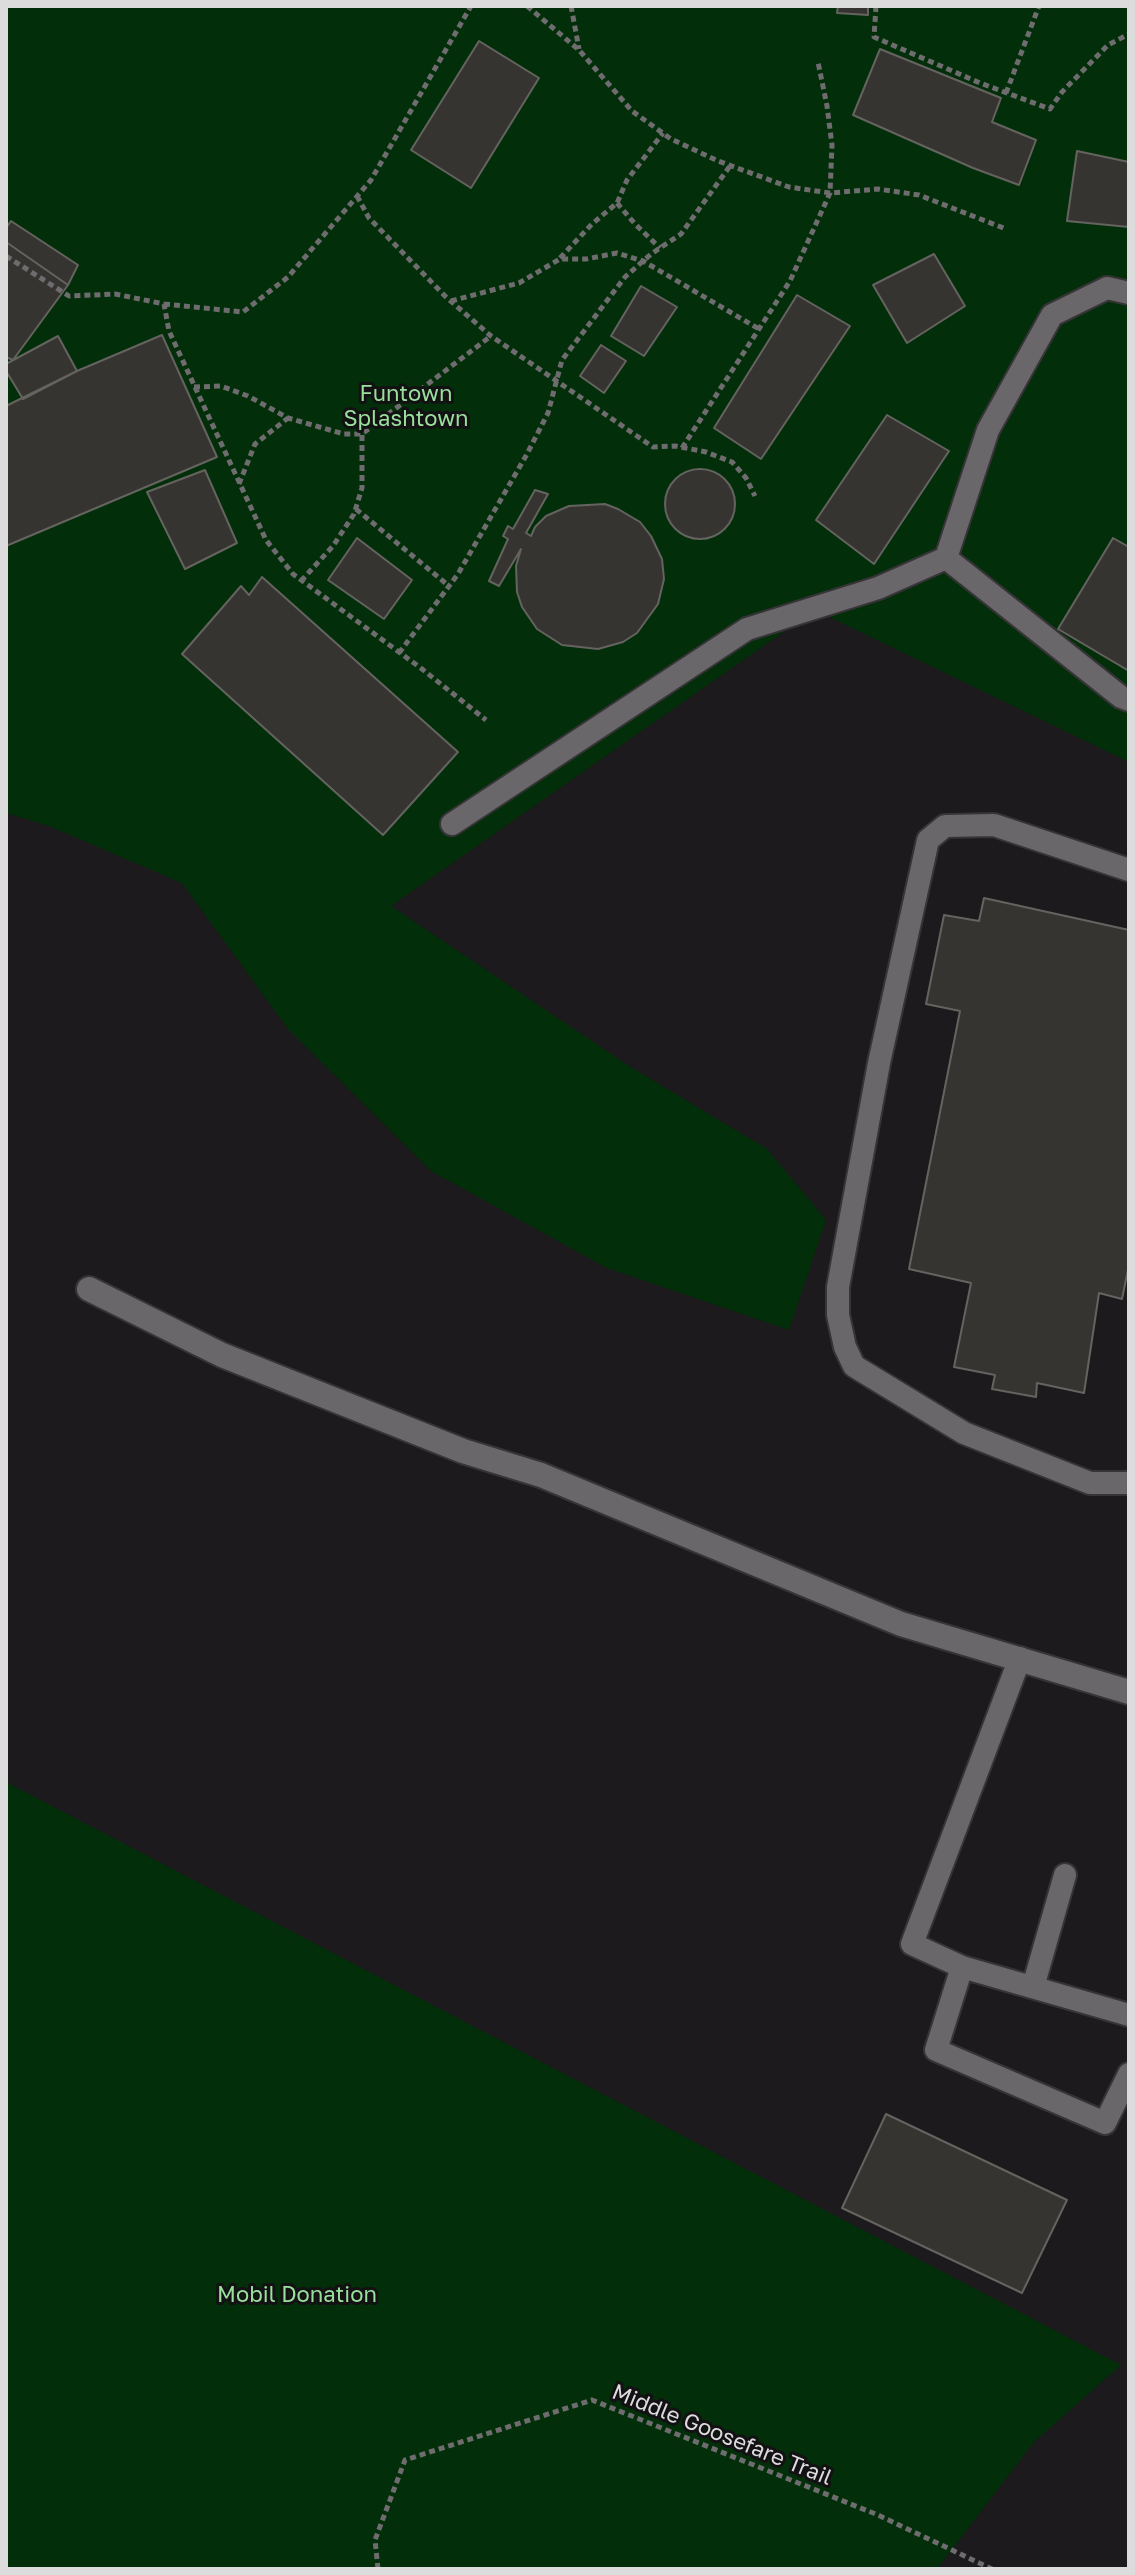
<!DOCTYPE html>
<style>
body{margin:0}
#map{position:relative;width:1135px;height:2575px;overflow:hidden;background:#1c1a1c;font-family:"Golos Text",sans-serif}
canvas{display:block}
.frame{position:absolute;inset:0;border:8px solid #dddcdd;pointer-events:none}
</style>
<div id="map">
<canvas width="1135" height="2575"></canvas>
<div class="frame"></div>
</div>
<script>
const context = document.querySelector('canvas').getContext('2d');
context.lineJoin = 'round';
function paint(path, color) { context.fillStyle = color; context.fill(path, 'evenodd'); }
const shape = rows => new Path2D(rows.map(r => 'M' + r).join(''));
function strokePath(path, color, width, dash) { context.strokeStyle = color; context.lineWidth = width; context.lineCap = dash ? 'butt' : 'round'; context.setLineDash(dash || []); context.stroke(path); }
function drawText(font, color, halo, rows, align = 'center') {
  context.font = font + ' "Golos Text",sans-serif'; context.lineWidth = 6; context.setLineDash([]); context.textBaseline = 'middle'; context.strokeStyle = halo; context.fillStyle = color; for (const [text, x, y, turn = 0] of rows) {
    context.save(); context.translate(x, y); context.rotate((+turn || 0) * Math.PI / 180); context.textAlign = isNaN(turn) ? turn : align; if (halo) context.strokeText(text, 0, 0); context.fillText(text, 0, 0); context.restore();
  }
}
const green = shape([
 [6,6,1129,6,1129,762,815,610,391,906,629,1066,767,1149,826,1220,789,1330,607,1268,431,1171,288,1029,182,883,49,826,6,813],
 [6,1782,1121,2365,1034,2442,937,2569,6,2569]
]);
const building = shape([
 [838,6,868,6,868,15,837,13,838,6],
 [479,41,539,78,471,188,411,150,479,41],
 [880,49,1001,98,992,122,1036,140,1019,185,973,168,853,115,880,49],
 [1077,151,1129,162,1129,227,1067,221,1077,151],
 [11,221,78,265,68,285,6,242,6,228,11,221],
 [6,242,68,285,13,360,6,357,6,242],
 [934,254,965,306,907,343,873,285,934,254],
 [641,286,677,307,644,356,611,336,641,286],
 [797,295,850,326,761,459,714,428,797,295],
 [162,335,217,457,6,546,6,406,77,371,162,335],
 [58,336,77,371,23,399,6,371,6,364,58,336],
 [601,345,626,361,604,393,580,376,601,345],
 [887,415,949,451,874,564,816,520,887,415],
 '665 504a35 35 0 1 1 70 0a35 35 0 1 1-70 0Z',
 [205,470,237,543,185,569,147,492,205,470],
 [535,490,548,494,526,533,531,536,535,527,546,516,569,506,605,504,618,509,640,522,651,536,662,559,664,579,658,604,637,633,623,642,598,649,562,645,537,629,522,607,517,592,516,566,521,549,499,586,489,581,508,539,503,536,508,526,513,529,535,490],
 [357,538,412,580,384,619,328,580,357,538],
 [1113,538,1129,547,1129,671,1058,629,1113,538],
 [262,577,458,752,383,835,182,654,241,586,249,595,262,577],
 [984,898,1129,930,1129,1265,1122,1299,1099,1293,1084,1393,1037,1383,1036,1397,992,1389,995,1375,954,1367,971,1283,909,1269,960,1011,926,1004,944,915,979,921,984,898],
 [886,2114,1067,2200,1022,2293,842,2208,886,2114]
]);
const path = shape([
 [527,6,579,50,632,111,671,139,718,161,789,187,830,193,878,189,919,195,1006,229],
 [571,6,579,49],
 [876,6,874,37,980,83,1050,109,1062,92,1108,45,1129,34],
 [1006,93,1039,6],
 [357,196,369,218,446,297,491,336,653,447,675,446,706,452,732,462,746,478,755,496],
 [617,203,635,224,660,248],
 [6,256,69,296,115,294,164,304,169,331,266,540,293,574,422,669,486,720],
 [560,258,592,224,617,203,627,180,663,133],
 [451,301,519,283,560,259,586,259,617,253,643,261,759,329],
 [164,304,243,312,288,277,371,180,471,6],
 [194,387,221,386,248,396,288,418,344,434,362,434,491,336],
 [682,448,790,281,830,193,832,145,827,106,818,62],
 [239,484,255,444,288,418],
 [356,509,449,586],
 [301,581,333,546,354,514,362,488,362,434],
 [399,653,458,574,527,454,548,413,562,360,625,277,651,254,681,234,730,166],
 [378,2569,375,2540,405,2460,592,2400,878,2515,992,2569]
]);
const service = shape([
 [1129,293,1107,288,1052,315,988,430,946,558,1121,697,1129,700],
 [452,824,747,629,878,588,946,558],
 [1129,870,994,825,945,826,928,840,879,1063,838,1287,838,1315,845,1347,854,1366,964,1433,1090,1483,1129,1483],
 [962,1967,912,1944,1020,1658],
 [1033,1987,1065,1875],
 [1129,2015,962,1967,936,2050,1105,2123,1129,2074]
]);
const minor = shape([
 [89,1289,222,1355,463,1451,541,1475,901,1624,1129,1692]
]);
const parkNames = [
 ["Funtown",406,394],
 ["Splashtown",406,419],
 ["Mobil Donation",297,2295]
];
const streetNames = [
 ["Middle Goosefare Trail",722,2435,22]
];
paint(green, '#022e09');
paint(building, '#363431');
strokePath(building, '#65635f', 2);
strokePath(service, '#363436', 26);
strokePath(minor, '#363436', 28);
strokePath(path, '#6e6c6e', 5, [6, 4]);
strokePath(service, '#6a676a', 22);
strokePath(minor, '#6a676a', 24);
drawText('22px', '#99e09d', '#131113', parkNames);
drawText('22px', '#dddcdd', '#131113', streetNames);
</script>
